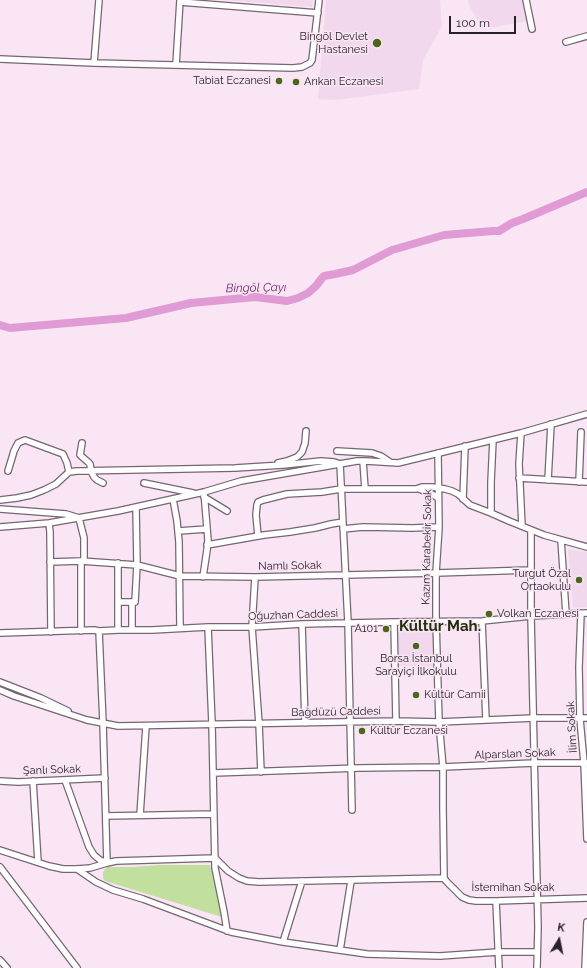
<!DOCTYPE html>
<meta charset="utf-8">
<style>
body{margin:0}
#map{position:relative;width:587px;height:968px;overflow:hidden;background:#f9e5f4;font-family:Raleway,sans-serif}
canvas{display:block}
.north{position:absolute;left:539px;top:920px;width:40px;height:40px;-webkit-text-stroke:3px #f9e5f4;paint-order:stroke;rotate:10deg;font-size:11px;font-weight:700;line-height:16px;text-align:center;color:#282127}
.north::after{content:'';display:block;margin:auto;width:14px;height:18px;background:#282127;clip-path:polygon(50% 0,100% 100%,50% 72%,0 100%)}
.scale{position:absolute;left:449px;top:16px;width:67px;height:18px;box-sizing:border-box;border:2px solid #282127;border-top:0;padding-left:5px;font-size:12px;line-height:14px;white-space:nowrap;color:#282127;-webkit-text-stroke:3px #f9e5f4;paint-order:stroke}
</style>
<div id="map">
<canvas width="587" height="968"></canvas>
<div class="north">K</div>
<div class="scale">100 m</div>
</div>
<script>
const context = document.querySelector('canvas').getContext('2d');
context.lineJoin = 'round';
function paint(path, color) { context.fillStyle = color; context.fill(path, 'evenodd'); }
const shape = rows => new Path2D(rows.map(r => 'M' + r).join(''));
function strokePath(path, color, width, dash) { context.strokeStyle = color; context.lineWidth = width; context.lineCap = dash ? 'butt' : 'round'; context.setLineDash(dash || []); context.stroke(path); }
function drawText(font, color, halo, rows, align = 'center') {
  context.font = font + ' Raleway,sans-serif'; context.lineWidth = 3; context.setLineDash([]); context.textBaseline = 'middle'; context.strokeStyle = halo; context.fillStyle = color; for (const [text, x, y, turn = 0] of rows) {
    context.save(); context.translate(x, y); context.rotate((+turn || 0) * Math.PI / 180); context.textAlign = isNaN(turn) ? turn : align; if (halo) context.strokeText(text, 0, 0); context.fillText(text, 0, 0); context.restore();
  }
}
const built = shape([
 [222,0,313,0,312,7],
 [326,0,440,0,442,26,423,60,419,89,335,100,318,99],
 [468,0,523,0,528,21,482,29,469,5],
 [568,549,587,552,587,607,573,608],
 [397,627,435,627,436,666,397,666]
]);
const green = shape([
 [159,865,210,865,222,917,105,881,103,878,103,872,107,867,133,867]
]);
const river = shape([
 [0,325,10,328,126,318,191,303,255,297,287,301,298,298,308,293,316,286,322,278,324,276,335,274,353,270,392,250,444,235,493,231,499,231,512,223,523,219,587,192]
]);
const minor = shape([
 [526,0,532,29],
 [180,2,318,13],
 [566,42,587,36],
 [0,59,94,63,293,68,302,67,310,63,312,60,319,0],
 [94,63,99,0],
 [176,65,180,0],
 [521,433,519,464,522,526],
 [82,443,80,455,88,462,90,464,91,471,94,477,97,480,103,483],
 [337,451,372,453,381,456,390,462],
 [438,453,439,527,436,573,436,621,439,722,443,767,443,808,444,878,446,881,462,897,469,900,476,901,496,901,587,898],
 [363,461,365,489],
 [278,463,287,461,297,457,302,452,305,443,306,431],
 [8,471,14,451,18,443,25,440,63,454,67,463,69,472],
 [519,478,587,482],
 [548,480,551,424],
 [579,482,581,432],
 [144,483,193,493],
 [419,489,432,494,438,498],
 [204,497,227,511],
 [173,499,177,521,179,542,180,628],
 [463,499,465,446],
 [0,500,17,498,31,495,44,490,56,484,69,472,77,471,235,468,283,465,321,461,334,462,340,464,348,623,352,810],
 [0,509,66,514,79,518,84,538,84,561],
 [491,513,491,482,493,440],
 [49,523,50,532,51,632],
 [0,527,49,523,118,511,204,492,241,481,357,461,366,461,398,463,521,433,587,414],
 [343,529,363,527,412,528,439,527],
 [531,530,531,616,538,927,537,968],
 [178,531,207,529],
 [258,536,256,515,257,505,258,502,263,500,287,494,322,492,341,489,416,489,422,487,432,487,445,489,452,491,458,494,470,505,491,513,509,521,544,535,587,547],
 [561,540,566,614],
 [207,545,264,535,290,532,315,528,331,524,343,522],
 [81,561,81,631],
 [50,562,81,561,137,565,180,576,255,577,436,573,531,570],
 [203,577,207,550,208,540,204,492],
 [255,577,252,627,259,724,261,772],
 [118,602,135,602,137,565,136,507],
 [132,602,132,630],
 [581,613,579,667,580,719,584,763,587,839],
 [482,621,486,720],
 [394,622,396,721],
 [302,624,305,723],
 [208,627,212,724,215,868,224,912,227,931],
 [118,630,118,563],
 [0,633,94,630,99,631,118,630,152,630,208,627,252,627,302,624,394,622,482,621,531,616,587,613],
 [0,682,41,698,68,711],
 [0,690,14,696,87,720,118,726,396,721,439,722,534,718,587,718],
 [213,773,359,768,443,767,534,763,587,763],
 [65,780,89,847,94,855,100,860,107,863,103,723,99,631],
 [0,781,18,782,105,778],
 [33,781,38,862],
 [140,815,146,726],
 [106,816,214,814],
 [0,850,49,866,63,869,77,869,90,868,107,863,116,861,215,858,228,871,239,878,247,881,259,882,444,878],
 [0,867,77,968],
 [77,869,96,882,113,890,143,899,231,932,283,942,367,954,440,956,498,952,537,952],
 [496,901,499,968],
 [283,942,302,881],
 [340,950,351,881],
 [0,960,7,968],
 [585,968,587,922]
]);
const markers = [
 [377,43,5,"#4a671b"],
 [279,81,4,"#4a671b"],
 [296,82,4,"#4a671b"],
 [579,580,4,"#4a671b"],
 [489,614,4,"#4a671b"],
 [386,629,4,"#4a671b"],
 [416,646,4,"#4a671b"],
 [416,695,4,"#4a671b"],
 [362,731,4,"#4a671b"]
];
const poiNames = [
 ["Bingöl Devlet",368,37],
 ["Hastanesi",368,50],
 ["Tabiat Eczanesi",271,81],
 ["Arıkan Eczanesi",304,82,"left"],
 ["Turgut Özal",571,574],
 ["Ortaokulu",571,587],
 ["Volkan Eczanesi",497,614,"left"],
 ["A101",378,629],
 ["Borsa İstanbul",416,659,"center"],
 ["Sarayiçi İlkokulu",416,672,"center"],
 ["Kültür Camii",424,695,"left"],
 ["Kültür Eczanesi",370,731,"left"]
];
const streetNames = [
 ["Kazım Karabekir Sokak",427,547,-89],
 ["Namlı Sokak",290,566,-1],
 ["Oğuzhan Caddesi",293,615,-2],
 ["Bağdüzü Caddesi",336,712,-1],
 ["İlim Sokak",572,727,-93],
 ["Alparslan Sokak",515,754,-2],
 ["Şanlı Sokak",52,770,-2],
 ["İstemihan Sokak",513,888]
];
const waterNames = [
 ["Bingöl Çayı",256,288,-1]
];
const districtNames = [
 ["Kültür Mah.",440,626]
];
paint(built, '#f2d8ed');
paint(green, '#c2e09d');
strokePath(river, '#e19bd4', 8);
strokePath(minor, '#766572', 8);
strokePath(minor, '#fff', 5.5);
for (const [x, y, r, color] of markers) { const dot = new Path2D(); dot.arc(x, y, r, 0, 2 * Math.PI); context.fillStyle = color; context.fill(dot); strokePath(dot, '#f9e5f4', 1.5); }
drawText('11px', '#282127', '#f9e5f4', poiNames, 'right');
drawText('11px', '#282127', '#f9e5f4', streetNames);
drawText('italic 12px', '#78276d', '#f9e5f4', waterNames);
drawText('bold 15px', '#212f0b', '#f9e5f4', districtNames);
</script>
